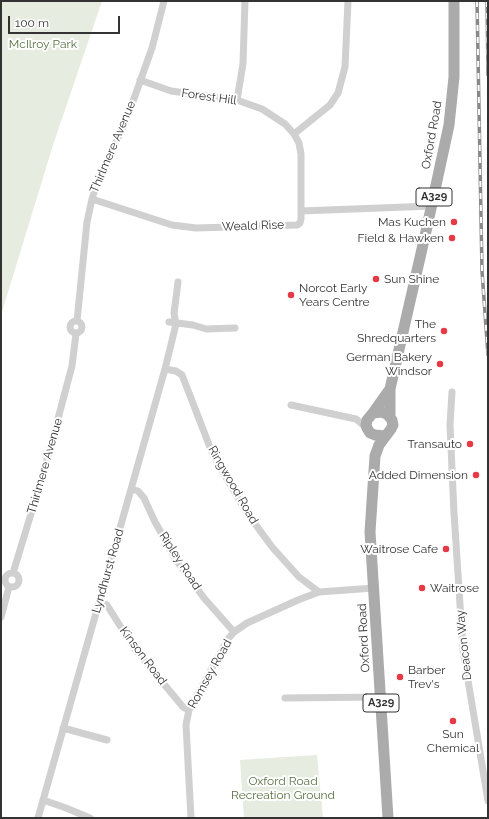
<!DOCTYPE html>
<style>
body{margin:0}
#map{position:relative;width:489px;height:819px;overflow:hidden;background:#fff;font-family:Raleway,sans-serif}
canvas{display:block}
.frame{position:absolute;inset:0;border:2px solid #333;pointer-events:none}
.scale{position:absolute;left:8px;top:16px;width:112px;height:18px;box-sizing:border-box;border:2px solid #333;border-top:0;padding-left:5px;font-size:12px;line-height:14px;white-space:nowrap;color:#333;-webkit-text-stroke:3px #fff;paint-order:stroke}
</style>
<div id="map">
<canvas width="489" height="819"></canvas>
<div class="frame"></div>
<div class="scale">100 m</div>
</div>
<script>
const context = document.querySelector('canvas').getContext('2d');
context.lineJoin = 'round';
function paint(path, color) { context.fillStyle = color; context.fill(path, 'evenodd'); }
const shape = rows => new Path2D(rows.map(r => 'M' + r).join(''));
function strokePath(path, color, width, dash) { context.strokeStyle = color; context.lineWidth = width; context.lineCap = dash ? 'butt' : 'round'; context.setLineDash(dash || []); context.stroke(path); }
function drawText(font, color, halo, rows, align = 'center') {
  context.font = font + ' Raleway,sans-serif'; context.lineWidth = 4; context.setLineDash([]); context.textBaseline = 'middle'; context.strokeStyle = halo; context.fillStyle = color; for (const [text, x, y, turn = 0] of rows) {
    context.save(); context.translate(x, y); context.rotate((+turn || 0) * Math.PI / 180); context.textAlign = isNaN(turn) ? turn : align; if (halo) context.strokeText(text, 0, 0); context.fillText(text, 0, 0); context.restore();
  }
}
const green = shape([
 [1,1,102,1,53,145,1,315],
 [317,755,323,818,244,818,240,760]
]);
const street = shape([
 [237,100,243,64,245,1],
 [294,134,330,105,338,93,345,67,348,1],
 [92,199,172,225,196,228,297,225,300,223,301,219,301,154,299,143,294,134,285,124,262,109,237,100,171,91,140,80],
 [301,211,432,206],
 '70 327a6 6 0 1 1 12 0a6 6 0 1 1-12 0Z',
 [77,321,87,222,92,199,97,183,126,121,152,48,164,1],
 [169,322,193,325,206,329,235,328],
 [165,369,176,371,182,375,213,455,245,510,272,547,299,577,319,592],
 [452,392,450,425,454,513,463,650,488,801],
 [291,405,356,419,367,428],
 [131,489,138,491,144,498,154,520,176,560,204,598,234,632],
 '5 580a7 7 0 1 1 14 0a7 7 0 1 1-14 0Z',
 [13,573,44,471,72,366,76,334],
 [99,602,107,605,134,648,183,707,189,710],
 [1,617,9,587],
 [285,698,380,697],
 [63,728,107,740],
 [43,800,66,808,90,818],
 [38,818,165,369,176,324,174,313,178,282],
 [191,818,186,725,189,710,228,639,234,632,247,623,298,600,319,592,374,588]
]);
const primary = shape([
 [373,413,390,389],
 [390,417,390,389,427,227,449,125,454,77,454,1],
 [385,436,375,435,370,433,367,428,366,425,367,420,373,413,381,412,387,414,392,420,393,425,391,429,379,445,375,456,370,532,388,818]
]);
const rail = shape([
 [477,1,482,271,488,355],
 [487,1,488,75]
]);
const markers = [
 [454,222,4,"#e63946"],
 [452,238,4,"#e63946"],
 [376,279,4,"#e63946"],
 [291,295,4,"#e63946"],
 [444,331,4,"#e63946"],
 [440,364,4,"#e63946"],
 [470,444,4,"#e63946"],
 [476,475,4,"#e63946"],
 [446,549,4,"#e63946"],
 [422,588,4,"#e63946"],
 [400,677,4,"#e63946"],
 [453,721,4,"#e63946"]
];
const shields = [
 [434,197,36],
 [381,703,36]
];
const shieldNames = [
 ["A329",434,197],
 ["A329",381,703]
];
const parkNames = [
 ["McIlroy Park",43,44],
 ["Oxford Road",283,781],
 ["Recreation Ground",283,795]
];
const streetNames = [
 ["Forest Hill",209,97,8],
 ["Oxford Road",432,135,-80],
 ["Thirlmere Avenue",113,147,-67],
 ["Weald Rise",253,226,-2],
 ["Thirlmere Avenue",45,466,-74],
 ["Ringwood Road",233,485,60],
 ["Ripley Road",180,561,57],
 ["Lyndhurst Road",108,571,-74],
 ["Oxford Road",364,638,-93],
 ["Deacon Way",464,645,-96],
 ["Kinson Road",143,656,53],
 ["Romsey Road",210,674,-61]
];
const poiNames = [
 ["Mas Kuchen",446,222],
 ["Field & Hawken",444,238],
 ["Sun Shine",384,279,"left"],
 ["Norcot Early",299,288,"left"],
 ["Years Centre",299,302,"left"],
 ["The",436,324],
 ["Shredquarters",436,338],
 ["German Bakery",432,357],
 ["Windsor",432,371],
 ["Transauto",462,444],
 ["Added Dimension",468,475],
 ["Waitrose Cafe",438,549],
 ["Waitrose",430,588,"left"],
 ["Barber",408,670,"left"],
 ["Trev's",408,684,"left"],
 ["Sun",453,734,"center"],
 ["Chemical",453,748,"center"]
];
paint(green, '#e6ecdf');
strokePath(street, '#d0d0d0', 7);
strokePath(primary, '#ababab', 11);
strokePath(rail, '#888', 3.5);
strokePath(rail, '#fff', 2, [6]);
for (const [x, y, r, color] of markers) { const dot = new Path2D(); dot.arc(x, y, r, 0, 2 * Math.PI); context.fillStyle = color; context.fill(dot); strokePath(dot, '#fff', 1.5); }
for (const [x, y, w] of shields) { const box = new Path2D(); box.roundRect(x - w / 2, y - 9, w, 18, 3); context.fillStyle = '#fff'; context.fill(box); strokePath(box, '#333', 1); }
drawText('bold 11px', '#333', null, shieldNames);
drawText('12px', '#56703f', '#fff', parkNames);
drawText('12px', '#333', '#fff', streetNames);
drawText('12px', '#333', '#fff', poiNames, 'right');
</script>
